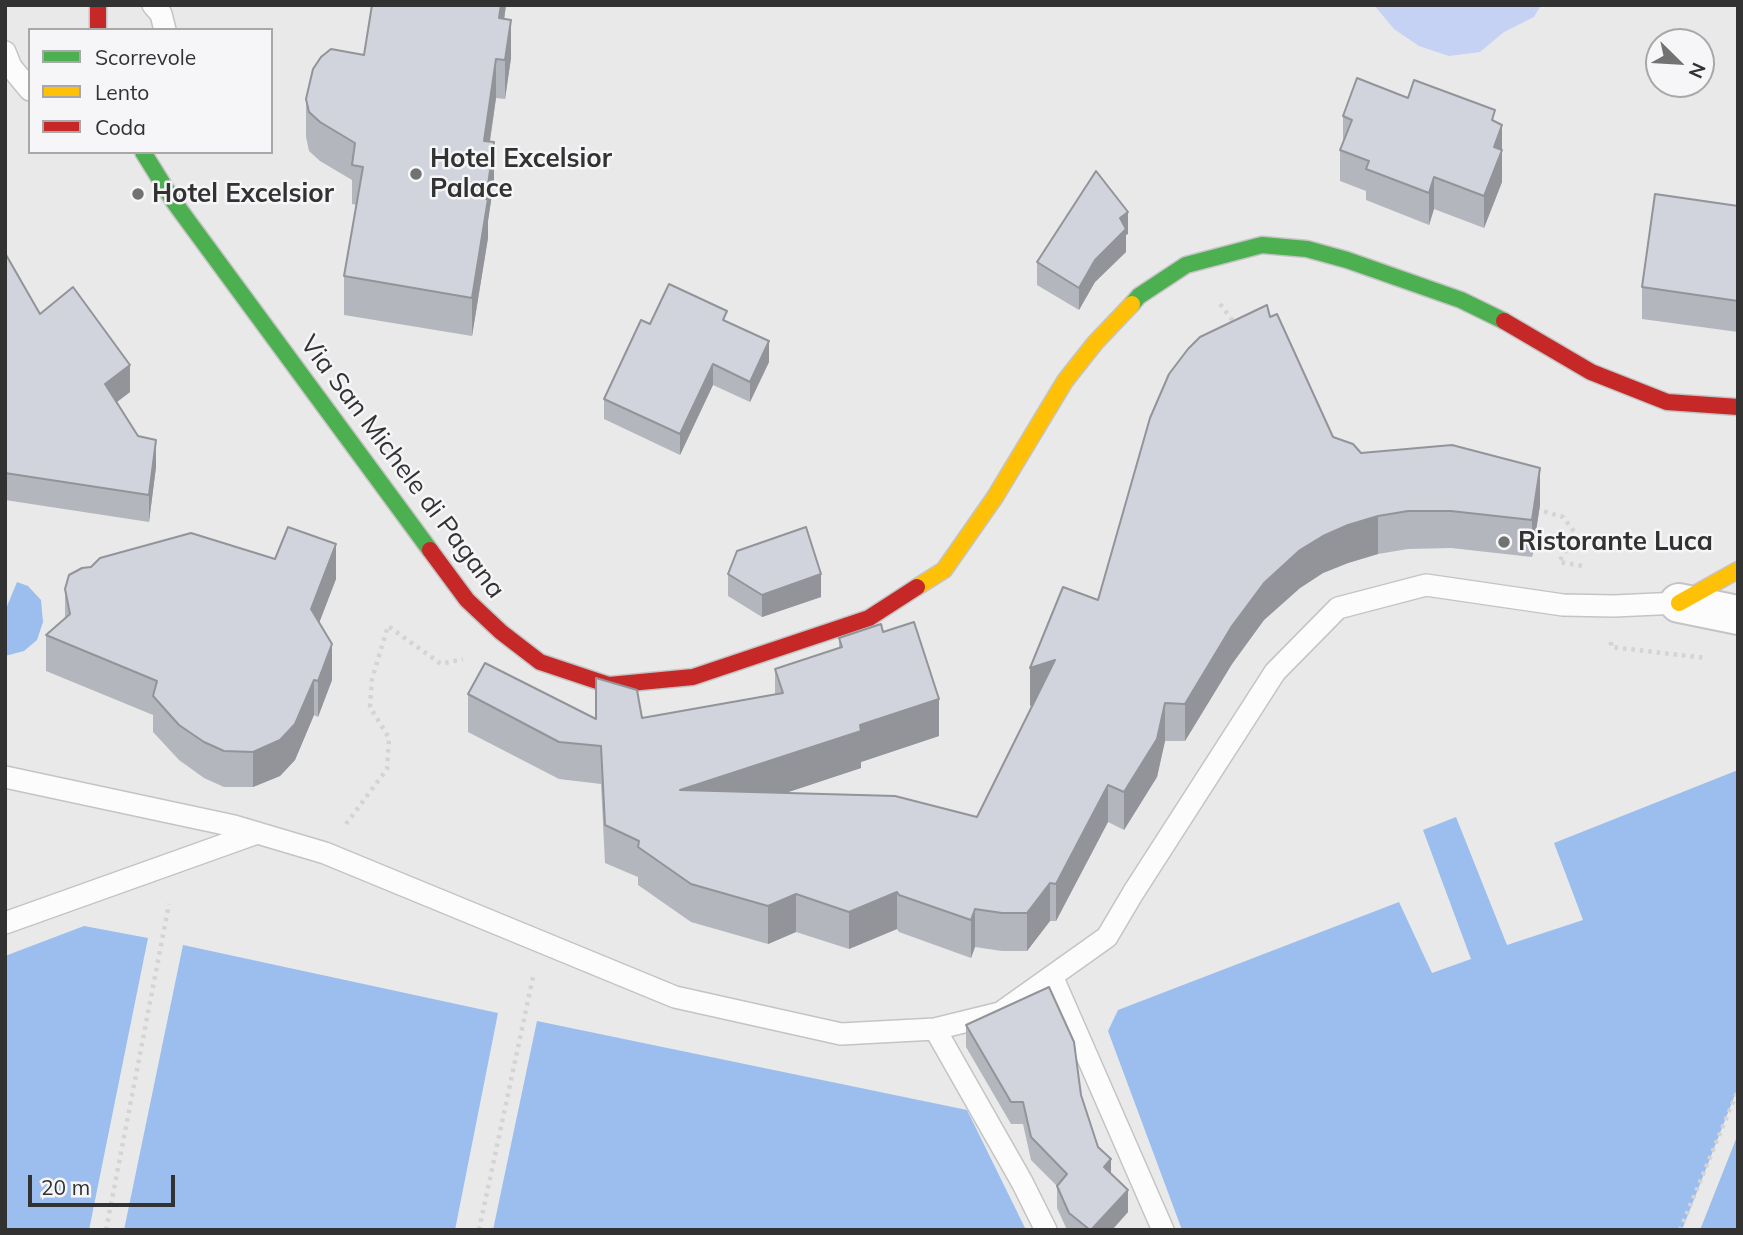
<!DOCTYPE html>
<style>
body{margin:0}
#map{position:relative;width:1743px;height:1235px;overflow:hidden;background:#e9e9ea;font-family:Mulish,sans-serif}
canvas{display:block}
.frame{position:absolute;inset:0;border:7px solid #323233;pointer-events:none}
.legend{position:absolute;left:28px;top:28px;width:245px;height:126px;box-sizing:border-box;background:#f6f6f8;border:2px solid #a8a8a9;margin:0;padding:9px 12px;list-style:none;font-size:21px;color:#323233}
.legend li{display:flex;align-items:center;gap:14px;height:35px}
.legend b{width:35px;border:2px solid #a8a8a9}
.north{position:absolute;left:1645px;top:28px;width:70px;height:70px;box-sizing:border-box;background:#f6f6f8;border:2px solid #a8a8a9;border-radius:50%;rotate:114deg;font-size:19px;font-weight:700;line-height:28px;text-align:center;color:#323233}
.north::after{content:'';display:block;margin:auto;width:24px;height:32px;background:#727273;clip-path:polygon(50% 0,100% 100%,50% 72%,0 100%)}
.scale{position:absolute;left:28px;top:1175px;width:147px;height:32px;box-sizing:border-box;border:4px solid #323233;border-top:0;padding-left:9px;font-size:21px;line-height:24px;white-space:nowrap;color:#323233;-webkit-text-stroke:5px #f6f6f8;paint-order:stroke}
</style>
<div id="map">
<canvas width="1743" height="1235"></canvas>
<div class="frame"></div>
<ul class="legend">
<li><b style="height:9px;background:#4caf50"></b>Scorrevole</li>
<li><b style="height:9px;background:#ffc107"></b>Lento</li>
<li><b style="height:9px;background:#c62828"></b>Coda</li>
</ul>
<div class="north">N</div>
<div class="scale">20 m</div>
</div>
<script>
const context = document.querySelector('canvas').getContext('2d');
context.lineJoin = 'round';
function paint(path, color) { context.fillStyle = color; context.fill(path, 'evenodd'); }
const shape = rows => new Path2D(rows.map(r => 'M' + r).join(''));
function strokePath(path, color, width, dash) { context.strokeStyle = color; context.lineWidth = width; context.lineCap = dash ? 'butt' : 'round'; context.setLineDash(dash || []); context.stroke(path); }
function drawText(font, color, halo, rows, align = 'center') {
  context.font = font + ' Mulish,sans-serif'; context.lineWidth = 5; context.setLineDash([]); context.textBaseline = 'middle'; context.strokeStyle = halo; context.fillStyle = color; for (const [text, x, y, turn = 0] of rows) {
    context.save(); context.translate(x, y); context.rotate((+turn || 0) * Math.PI / 180); context.textAlign = isNaN(turn) ? turn : align; if (halo) context.strokeText(text, 0, 0); context.fillText(text, 0, 0); context.restore();
  }
}
const green = shape([
 [1374,5,1541,5,1534,17,1504,32,1480,52,1449,56,1419,46,1394,29]
]);
const water = shape([
 [17,582,28,586,41,600,43,622,37,640,24,651,5,656,5,611],
 [1738,770,1738,1087,1682,1230,1182,1230,1108,1031,1118,1010,1399,902,1432,973,1471,959,1423,830,1456,817,1507,945,1583,920,1554,843],
 [84,926,148,938,89,1230,5,1230,5,956],
 [183,945,498,1013,455,1230,124,1230],
 [537,1021,967,1110,1026,1230,493,1230],
 [1738,1134,1738,1230,1700,1230]
]);
const path = shape([
 [1220,304,1236,325],
 [1536,509,1563,517,1576,534,1559,562,1583,566],
 [1611,642,1611,647,1706,658],
 [346,824,387,769,389,738,370,707,372,679,388,626,441,664,463,659],
 [106,1230,169,904],
 [479,1230,533,977],
 [1680,1230,1738,1090]
]);
const lane = shape([
 [153,5,161,14,165,30],
 [5,52,11,67,30,90],
 [5,777,234,826,325,853,675,997,841,1034,935,1029,1000,1013,1107,937,1133,893,1275,672,1338,608,1426,585,1563,605,1614,606,1679,603],
 [5,923,257,833],
 [1052,976,1163,1230],
 [935,1029,1022,1182,1046,1230]
]);
const street = shape([
 [1679,603,1738,615]
]);
const fast = shape([
 [143,152,174,202,430,550],
 [1132,304,1139,296,1186,265,1262,245,1307,249,1347,260,1461,300,1504,321]
]);
const slow = shape([
 [917,587,944,570,995,497,1065,381,1095,343,1132,304],
 [1679,603,1738,570]
]);
const jam = shape([
 [98,5,98,30],
 [1504,321,1591,372,1667,402,1738,407],
 [430,550,467,600,501,632,540,662,609,685,693,677,869,618,917,587]
]);
const wall = shape([
 [372,5,506,5,504,19,511,58,505,99,496,98,490,142,494,181,488,221,488,238,472,336,344,315,344,276,357,205,352,204,352,180,320,161,309,151,306,137,306,99,364,55],
 [1408,98,1502,125,1502,182,1484,228,1434,209,1429,225,1366,200,1366,191,1340,181,1340,150,1343,143,1343,116],
 [1738,206,1738,332,1642,319,1642,287],
 [1128,234,1126,235,1126,252,1095,282,1079,310,1037,285,1037,262],
 [5,253,40,314,130,392,117,402,156,467,149,522,5,500],
 [1270,317,1333,437,1361,453,1540,505,1532,557,1451,548,1408,549,1378,554,1348,563,1323,573,1300,588,1264,620,1232,664,1185,741,1165,741,1157,777,1124,830,1108,822,1056,921,1050,921,1027,951,1002,951,975,947,971,958,899,932,897,929,849,949,796,932,768,944,691,922,638,885,638,877,605,863,601,784,559,779,468,732,468,694,596,719,642,718,775,694,775,669,839,648,839,638,883,632,939,736,861,762,861,768,785,793,977,817,1033,705,1030,706,1098,600],
 [727,322,769,362,750,402,713,385,680,455,604,419,604,399,650,324],
 [91,567,336,579,319,623,332,680,318,717,314,715,295,760,280,776,253,787,224,787,204,778,179,760,153,732,153,715,46,671,46,635,65,619,65,589],
 [728,574,821,597,762,617,728,596],
 [966,1025,1081,1095,1098,1147,1128,1212,1112,1230,1067,1230,1057,1208,1057,1186,1031,1160,1023,1124,1011,1124,966,1047]
]);
const shadedWall = shape([
 [501,5,506,5,499,57,499,18],
 [511,20,511,58,505,99,505,60],
 [496,59,496,98,484,180,484,141],
 [1502,125,1502,182,1484,228,1484,196,1494,147],
 [494,142,494,181,488,221,488,238,472,336,472,298],
 [1434,177,1434,209,1429,225,1429,193],
 [1128,212,1128,234,1126,235,1126,252,1095,282,1079,310,1079,288,1120,218],
 [769,341,769,362,750,402,750,382],
 [713,364,713,385,680,455,680,434],
 [130,365,130,392,105,411,105,384],
 [156,440,156,467,149,522,149,495],
 [1540,468,1540,505,1532,557,1532,520],
 [1378,516,1378,554,1348,563,1323,573,1300,588,1264,620,1232,664,1185,741,1185,704,1232,626,1264,583,1300,550,1323,536,1348,525],
 [336,544,336,579,311,644,311,609],
 [821,574,821,597,762,617,762,595],
 [332,644,332,680,318,717,318,681],
 [1055,660,1055,697,1030,706,1030,668],
 [314,680,314,715,295,760,280,776,253,787,253,752],
 [939,699,939,736,861,762,861,768,680,828,680,790,860,725],
 [1165,703,1165,741,1157,777,1124,830,1124,792],
 [1108,785,1108,822,1056,921,1056,884],
 [1050,883,1050,921,1027,951,1027,913],
 [897,892,897,929,849,949,849,912],
 [796,894,796,932,768,944,768,906],
 [975,909,975,947,971,958,971,920],
 [1111,1159,1111,1181,1104,1167],
 [1128,1190,1128,1212,1112,1230,1091,1230]
]);
const building = shape([
 [372,5,501,5,499,18,511,20,505,60,496,59,484,141,494,142,486,199,488,199,472,298,344,276,363,167,352,165,355,143,320,122,309,112,306,99,313,69,321,57,331,49,364,55,372,5],
 [1357,78,1408,98,1414,80,1495,110,1492,120,1502,125,1494,147,1502,150,1484,196,1434,177,1429,193,1366,169,1369,161,1340,150,1352,120,1343,116,1357,78],
 [1096,171,1128,212,1120,218,1126,229,1095,260,1079,288,1037,262,1096,171],
 [1655,194,1738,206,1738,301,1642,287,1655,194],
 [5,253,40,314,73,287,130,365,105,384,138,436,156,440,149,495,5,473,5,253],
 [669,284,727,311,723,320,769,341,750,382,713,364,680,434,604,399,641,320,650,324,669,284],
 [1267,305,1270,317,1277,314,1333,437,1353,444,1361,453,1452,445,1540,468,1532,520,1451,511,1408,511,1378,516,1348,525,1323,536,1300,550,1264,583,1232,626,1185,704,1165,703,1157,739,1124,792,1108,785,1056,884,1050,883,1027,913,1002,913,975,909,971,920,899,895,897,892,849,912,796,894,768,906,691,884,638,847,639,841,605,825,601,746,559,742,468,694,485,663,596,719,596,678,637,690,642,718,783,693,775,669,842,647,839,638,881,624,883,632,914,622,939,699,860,725,861,731,680,790,895,796,977,817,1055,660,1030,668,1063,587,1098,600,1150,418,1169,374,1188,349,1200,337,1267,305],
 [288,527,336,544,311,609,332,644,318,681,314,680,295,724,280,740,253,752,224,751,204,742,179,725,153,696,157,681,46,635,70,614,65,589,69,575,82,568,91,567,100,558,191,533,275,559,288,527],
 [806,527,821,574,762,595,728,574,737,551,806,527],
 [1049,987,1074,1042,1081,1095,1098,1147,1111,1159,1104,1167,1128,1190,1091,1230,1090,1230,1069,1213,1057,1186,1067,1174,1031,1137,1023,1102,1011,1102,966,1025,1049,987]
]);
const markers = [
 [416,174,7,"#727273"],
 [138,194,7,"#727273"],
 [1504,542,7,"#727273"]
];
const poiNames = [
 ["Hotel Excelsior",430,159],
 ["Palace",430,189],
 ["Hotel Excelsior",152,194],
 ["Ristorante Luca",1518,542]
];
const streetNames = [
 ["Via San Michele di Pagana",402,467,53]
];
paint(green, '#c5d2f4');
paint(water, '#9bbeee');
strokePath(lane, '#c4c4c5', 24);
strokePath(street, '#c4c4c5', 42);
strokePath(fast, '#c4c4c5', 19);
strokePath(slow, '#c4c4c5', 19);
strokePath(jam, '#c4c4c5', 19);
strokePath(path, '#d4d4d5', 4.5, [3.5, 5]);
strokePath(lane, '#fcfcfc', 21);
strokePath(street, '#fcfcfc', 38);
strokePath(fast, '#4caf50', 16);
strokePath(slow, '#ffc107', 16);
strokePath(jam, '#c62828', 16);
paint(wall, '#b4b6bd');
paint(shadedWall, '#92949a');
paint(building, '#d1d4dc');
strokePath(building, '#92949a', 2);
for (const [x, y, r, color] of markers) { const dot = new Path2D(); dot.arc(x, y, r, 0, 2 * Math.PI); context.fillStyle = color; context.fill(dot); strokePath(dot, '#f6f6f8', 2.5); }
drawText('bold 26px', '#323233', '#f6f6f8', poiNames, 'left');
drawText('26px', '#323233', '#f6f6f8', streetNames);
</script>
